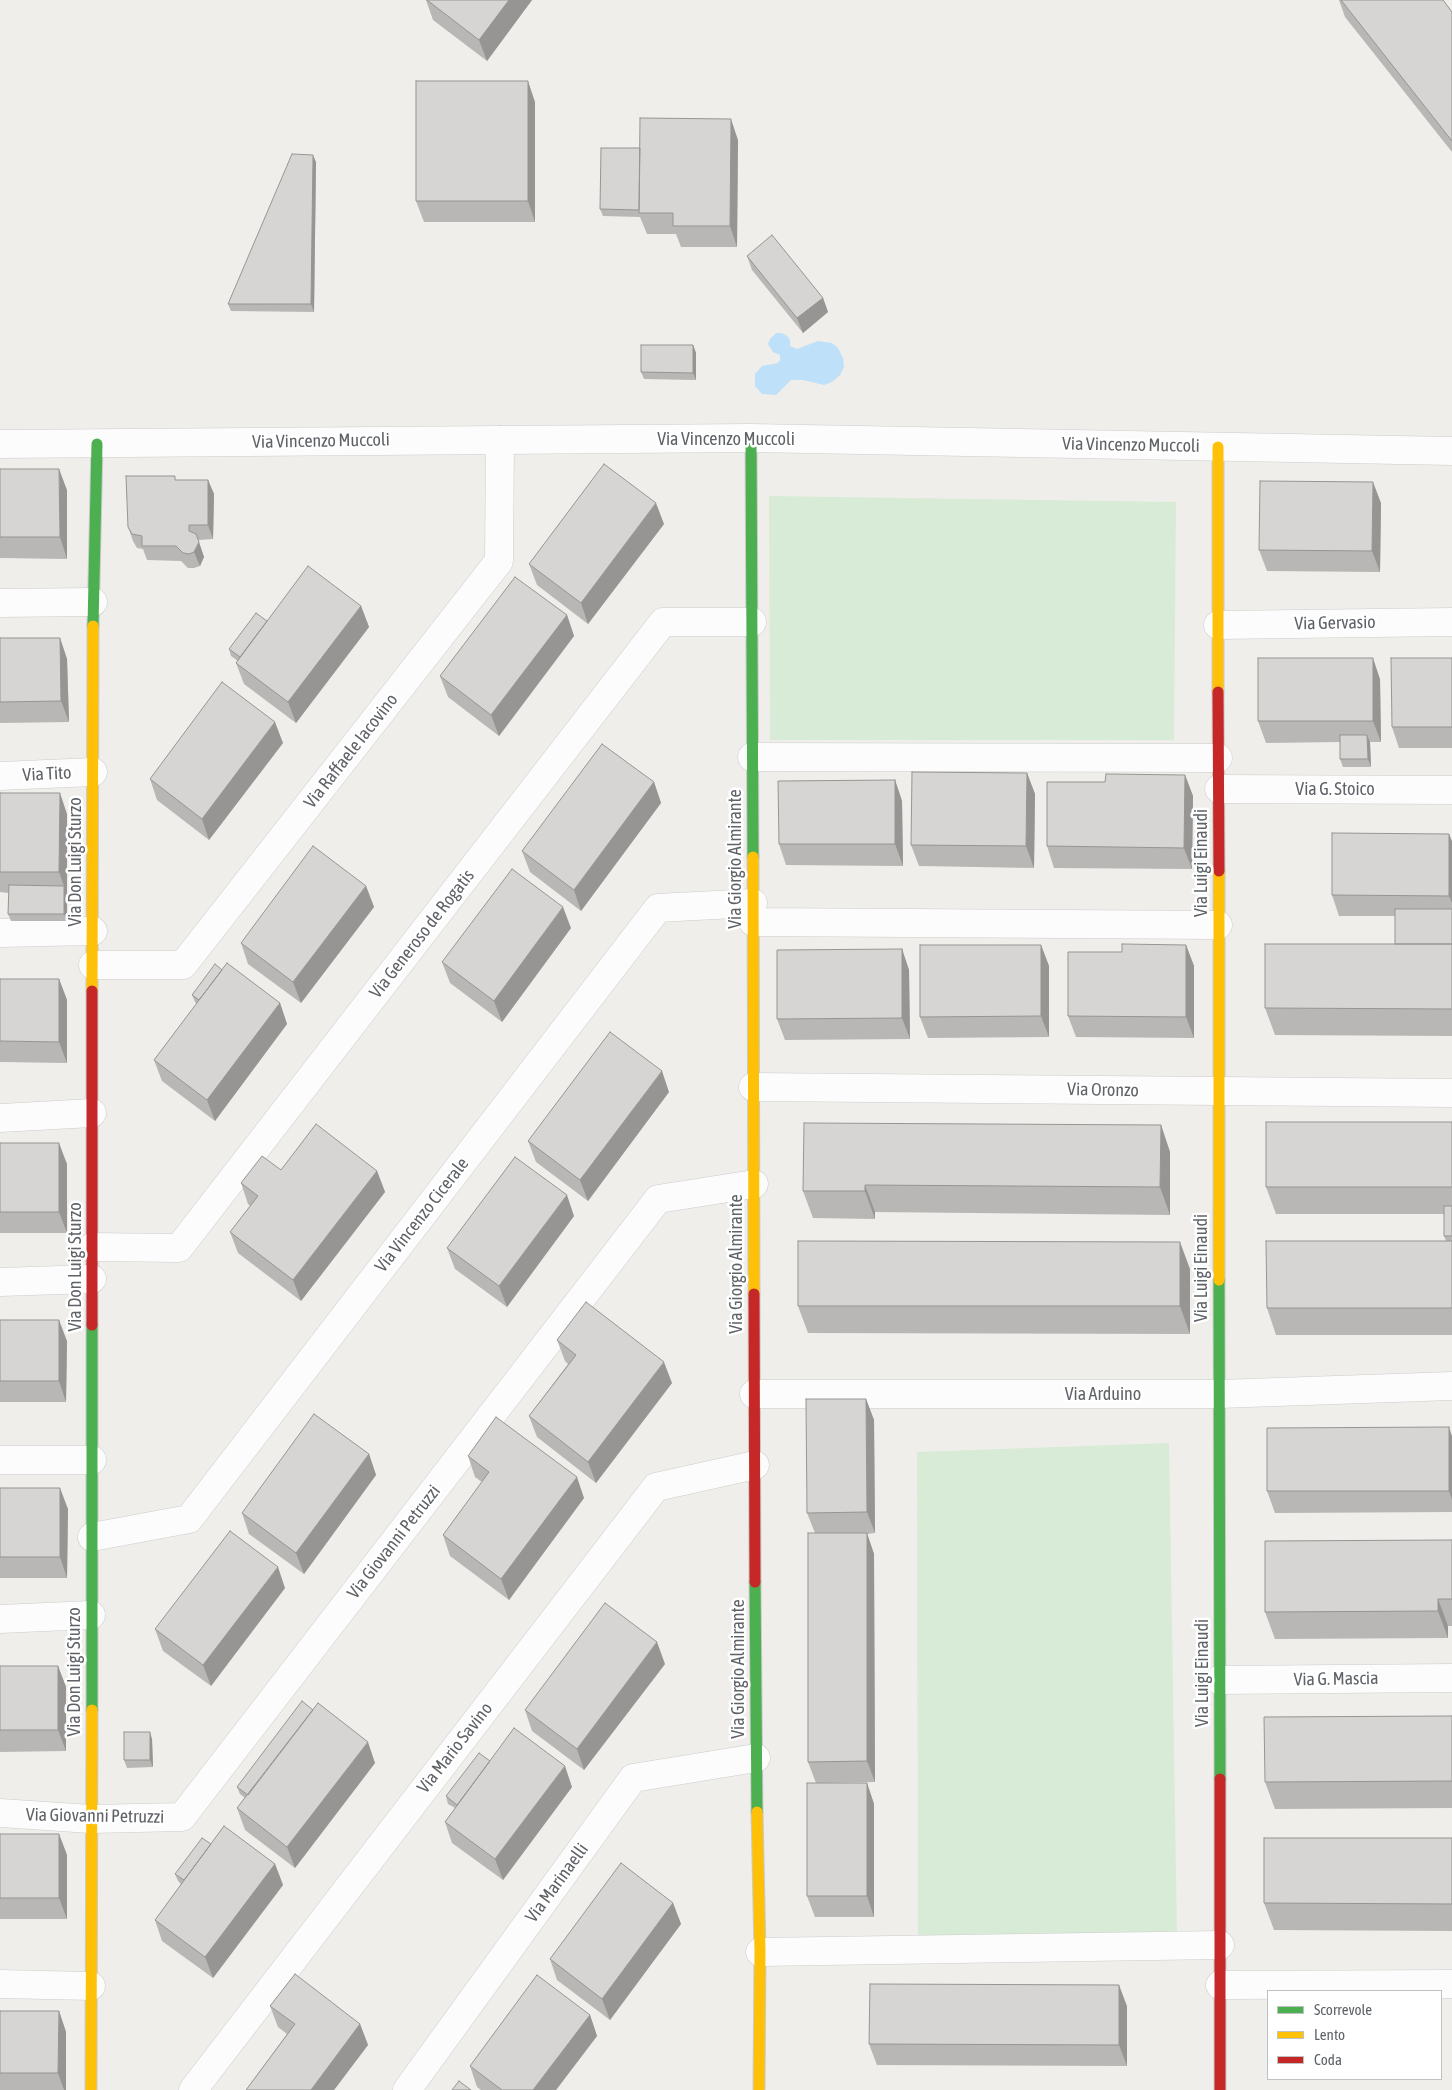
<!DOCTYPE html>
<style>
body{margin:0}
#map{position:relative;width:1452px;height:2090px;overflow:hidden;background:#efeeea;font-family:"Asap Condensed",sans-serif}
canvas{display:block}
.legend{position:absolute;left:1267px;top:1990px;width:175px;height:90px;box-sizing:border-box;background:#fff;border:1px solid #bfc1c3;margin:0;padding:6px 9px;list-style:none;font-size:15px;color:#5f6368}
.legend li{display:flex;align-items:center;gap:10px;height:25px}
.legend b{width:25px;border:1px solid #bfc1c3}
</style>
<div id="map">
<canvas width="1452" height="2090"></canvas>
<ul class="legend">
<li><b style="height:6px;background:#4caf50"></b>Scorrevole</li>
<li><b style="height:6px;background:#ffc107"></b>Lento</li>
<li><b style="height:6px;background:#c62828"></b>Coda</li>
</ul>
</div>
<script>
const context = document.querySelector('canvas').getContext('2d');
context.lineJoin = 'round';
function paint(path, color) { context.fillStyle = color; context.fill(path, 'evenodd'); }
const shape = rows => new Path2D(rows.map(r => 'M' + r).join(''));
function strokePath(path, color, width, dash) { context.strokeStyle = color; context.lineWidth = width; context.lineCap = dash ? 'butt' : 'round'; context.setLineDash(dash || []); context.stroke(path); }
function drawText(font, color, halo, rows, align = 'center') {
  context.font = font + ' "Asap Condensed",sans-serif'; context.lineWidth = 5; context.setLineDash([]); context.textBaseline = 'middle'; context.strokeStyle = halo; context.fillStyle = color; for (const [text, x, y, turn = 0] of rows) {
    context.save(); context.translate(x, y); context.rotate((+turn || 0) * Math.PI / 180); context.textAlign = isNaN(turn) ? turn : align; if (halo) context.strokeText(text, 0, 0); context.fillText(text, 0, 0); context.restore();
  }
}
const green = shape([
 [769,496,1176,502,1174,740,770,740],
 [1169,1443,1177,1934,918,1937,917,1452]
]);
const water = shape([
 [776,333,782,333,787,336,790,340,790,346,797,349,818,341,832,343,838,348,843,358,844,367,840,375,832,382,824,385,803,380,791,380,776,395,762,394,755,386,755,374,762,366,778,363,780,360,780,355,773,352,768,344,770,339]
]);
const street = shape([
 [0,444,751,438,1452,451],
 [0,603,93,602],
 [1218,625,1452,622],
 [752,757,1218,758],
 [0,776,93,772],
 [1219,789,1452,790],
 [753,922,1218,925],
 [0,933,93,931],
 [93,965,183,965,499,561,500,440],
 [753,1087,1452,1093],
 [0,1118,92,1113],
 [92,1247,179,1248,663,622,752,622],
 [0,1282,92,1279],
 [754,1394,1219,1394,1452,1386],
 [0,1460,92,1460],
 [92,1537,189,1519,658,908,753,903],
 [0,1619,91,1615],
 [1219,1680,1452,1678],
 [0,1813,91,1819,182,1817,658,1199,754,1184],
 [760,1952,1220,1945],
 [0,1984,91,1986],
 [1220,1985,1452,1984],
 [193,2090,656,1487,755,1465],
 [407,2090,633,1778,756,1758]
]);
const fast = shape([
 [751,438,753,857],
 [93,626,97,444],
 [1219,1280,1220,1779],
 [755,1582,757,1812],
 [92,1710,92,1325]
]);
const slow = shape([
 [1218,447,1218,692],
 [753,857,754,1294],
 [1219,871,1219,1280],
 [92,991,93,626],
 [757,1812,760,1952,759,2090],
 [91,2090,92,1710]
]);
const jam = shape([
 [1218,692,1219,871],
 [754,1294,755,1582],
 [92,1325,92,991],
 [1220,1779,1220,2090]
]);
const wall = shape([
 [426,0,532,0,487,61,433,20],
 [1339,0,1443,0,1452,12,1452,152,1345,17],
 [535,102,535,222,424,222,416,201],
 [738,140,737,247,681,247,676,234,647,234,640,217,603,216,600,209,640,148],
 [316,162,314,312,231,311,228,304],
 [747,256,823,298,828,312,803,333,752,270],
 [693,345,696,353,696,380,644,379,641,372],
 [0,469,67,490,67,559,0,558],
 [176,480,208,480,214,494,213,539,198,540,204,557,200,566,194,568,188,568,181,561,147,560,143,549,137,548,133,541,128,527],
 [1381,503,1380,572,1267,571,1259,550],
 [664,524,588,624,537,585,529,564],
 [361,606,369,627,296,723,244,684,236,663,238,661,231,656,229,649,267,621],
 [567,615,574,636,499,736,448,697,440,676],
 [0,638,60,638,67,659,69,722,0,723],
 [1452,658,1452,748,1399,748,1392,727],
 [1380,679,1381,742,1370,742,1371,767,1343,767,1340,759,1340,742,1266,743,1258,721],
 [283,743,209,840,157,800,150,779],
 [1027,773,1035,794,1034,868,919,866,911,845],
 [1185,775,1193,796,1192,869,1054,868,1047,846,1105,782],
 [895,780,902,801,903,866,786,865,779,844],
 [654,782,661,803,581,911,530,872,522,851],
 [0,793,67,814,67,921,11,921,8,914,9,893,0,892],
 [1452,841,1452,1036,1275,1035,1265,1008,1395,944,1395,916,1339,916,1332,895],
 [366,886,374,907,301,1003,248,964,241,943],
 [571,928,502,1022,450,983,442,962],
 [1041,945,1049,966,1049,1037,928,1038,920,1017],
 [1186,945,1194,966,1194,1038,1076,1037,1068,1016],
 [902,949,909,970,910,1039,785,1040,777,1019],
 [222,970,280,1003,287,1024,215,1121,162,1081,154,1060,197,1004,195,1002,192,995],
 [0,979,59,979,67,1000,67,1063,0,1062],
 [669,1092,588,1201,536,1162,528,1141],
 [1452,1122,1452,1335,1276,1335,1267,1308,1446,1241,1444,1236,1444,1214,1276,1214,1266,1187],
 [1161,1125,1170,1152,1170,1215,875,1212,875,1219,813,1218,803,1191],
 [0,1143,67,1164,67,1233,0,1233],
 [281,1170,377,1171,385,1192,301,1301,238,1253,230,1232,250,1206,248,1204,241,1183],
 [574,1216,507,1307,455,1269,447,1248],
 [1190,1269,1190,1334,808,1333,798,1306],
 [0,1320,67,1341,66,1402,0,1402],
 [557,1340,672,1383,596,1483,537,1437,529,1416,568,1364,565,1361],
 [866,1399,874,1420,875,1533,867,1534,874,1554,875,1782,816,1783,808,1762,815,1533,807,1513],
 [1452,1436,1452,1512,1275,1513,1267,1491],
 [369,1454,376,1475,304,1574,249,1534,242,1513],
 [468,1456,584,1498,509,1600,450,1556,443,1535,482,1482,475,1477],
 [0,1488,68,1509,67,1578,0,1578],
 [1452,1540,1452,1626,1448,1626,1448,1638,1275,1639,1265,1612],
 [285,1588,211,1686,163,1651,155,1629],
 [665,1664,584,1770,532,1731,525,1710],
 [0,1666,58,1666,66,1687,66,1751,0,1752],
 [1452,1716,1452,1808,1275,1809,1265,1782],
 [152,1739,153,1767,127,1768,124,1760],
 [490,1761,572,1787,503,1880,452,1843,445,1822,455,1808,448,1804,446,1796],
 [375,1763,295,1868,245,1830,237,1808,245,1798,240,1794,237,1787],
 [867,1783,874,1804,874,1917,815,1917,807,1896],
 [0,1834,59,1834,67,1855,67,1919,0,1919],
 [1452,1838,1452,1931,1274,1930,1264,1903],
 [211,1844,275,1864,283,1885,213,1978,162,1941,155,1920,181,1884,178,1881,175,1874],
 [673,1903,681,1924,610,2020,557,1980,550,1959],
 [270,2006,360,2024,368,2045,334,2090,246,2090,287,2034,278,2027],
 [1127,2006,1127,2066,877,2065,869,2044],
 [0,2011,59,2011,66,2032,66,2090,0,2090],
 [590,2015,597,2036,556,2090,481,2090,477,2087,470,2066]
]);
const shadedWall = shape([
 [509,0,532,0,487,61,479,40],
 [528,81,535,102,535,222,528,201],
 [731,119,738,140,737,247,730,226],
 [313,155,316,162,314,312,311,304],
 [823,298,828,312,803,333,797,318],
 [693,345,696,353,696,380,693,373],
 [59,469,67,490,67,559,60,537],
 [208,480,214,494,213,539,208,525],
 [1373,482,1381,503,1380,572,1372,551],
 [656,503,664,524,588,624,581,603],
 [199,542,204,557,200,566,194,552],
 [361,606,369,627,296,723,288,702],
 [567,615,574,636,499,736,491,715],
 [60,638,67,659,69,722,61,701],
 [1373,658,1380,679,1381,742,1373,721],
 [275,722,283,743,209,840,202,819],
 [1367,735,1370,742,1371,767,1368,759],
 [1027,773,1035,794,1034,868,1026,846],
 [1185,775,1193,796,1192,869,1184,848],
 [895,780,902,801,903,866,895,844],
 [654,782,661,803,581,911,574,890],
 [60,793,67,814,67,921,64,914,64,886,59,872],
 [1449,834,1452,841,1452,903,1449,896],
 [366,886,374,907,301,1003,293,982],
 [563,907,571,928,502,1022,494,1001],
 [1041,945,1049,966,1049,1037,1041,1016],
 [1186,945,1194,966,1194,1038,1186,1017],
 [902,949,909,970,910,1039,902,1018],
 [59,979,67,1000,67,1063,59,1042],
 [280,1003,287,1024,215,1121,207,1100],
 [662,1071,669,1092,588,1201,580,1180],
 [1161,1125,1170,1152,1170,1215,1160,1187],
 [59,1143,67,1164,67,1233,59,1212],
 [377,1171,385,1192,301,1301,293,1280],
 [865,1185,875,1212,875,1219,865,1191],
 [567,1195,574,1216,507,1307,499,1286],
 [1180,1242,1190,1269,1190,1334,1180,1306],
 [59,1320,67,1341,66,1402,59,1381],
 [664,1362,672,1383,596,1483,588,1462],
 [866,1399,874,1420,875,1533,867,1512],
 [1449,1427,1452,1436,1452,1500,1449,1491],
 [369,1454,376,1475,304,1574,296,1553],
 [577,1477,584,1498,509,1600,501,1579],
 [60,1488,68,1509,67,1578,60,1557],
 [867,1533,874,1554,875,1782,867,1761],
 [278,1567,285,1588,211,1686,203,1665],
 [1438,1599,1448,1626,1448,1638,1438,1611],
 [657,1642,665,1664,584,1770,577,1749],
 [58,1666,66,1687,66,1751,58,1730],
 [150,1732,152,1739,153,1767,150,1760],
 [368,1742,375,1763,295,1868,287,1847],
 [565,1766,572,1787,503,1880,495,1859],
 [867,1783,874,1804,874,1917,867,1896],
 [59,1834,67,1855,67,1919,59,1898],
 [275,1864,283,1885,213,1978,205,1957],
 [673,1903,681,1924,610,2020,602,1999],
 [1119,1985,1127,2006,1127,2066,1119,2045],
 [59,2011,66,2032,66,2090,64,2090,58,2073],
 [590,2015,597,2036,556,2090,533,2090],
 [360,2024,368,2045,334,2090,311,2090]
]);
const building = shape([
 [427,0,509,0,479,40,427,0],
 [1341,0,1443,0,1452,12,1452,141,1341,0],
 [416,81,528,81,528,201,416,201,416,81],
 [640,118,731,119,730,226,673,226,673,213,639,213,640,118],
 [601,148,640,148,639,210,600,209,601,148],
 [292,154,313,155,311,304,228,304,292,154],
 [772,235,823,298,797,318,747,256,772,235],
 [641,345,693,345,693,373,641,372,641,345],
 [604,464,656,503,581,603,529,564,604,464],
 [0,469,59,469,60,537,0,537,0,469],
 [126,476,175,476,175,480,208,480,208,525,189,525,189,531,196,534,199,542,194,552,189,554,183,553,176,546,142,546,142,536,132,534,128,527,126,476],
 [1260,481,1373,482,1372,551,1259,550,1260,481],
 [308,566,361,606,288,702,236,663,308,566],
 [515,577,567,615,491,715,440,676,515,577],
 [256,613,267,621,240,657,229,649,256,613],
 [0,638,60,638,61,701,0,702,0,638],
 [1258,658,1373,658,1373,721,1258,721,1258,658],
 [1391,658,1452,658,1452,727,1392,727,1391,658],
 [222,682,275,722,202,819,150,779,222,682],
 [1340,735,1367,735,1368,759,1340,759,1340,735],
 [602,744,654,782,574,890,522,851,602,744],
 [912,772,1027,773,1026,846,911,845,912,772],
 [1106,774,1185,775,1184,848,1047,846,1047,782,1105,782,1106,774],
 [895,780,895,844,779,844,778,781,895,780],
 [0,793,60,793,59,872,0,872,0,793],
 [1332,833,1449,834,1449,896,1332,895,1332,833],
 [313,846,366,886,293,982,241,943,313,846],
 [512,869,563,907,494,1001,442,962,512,869],
 [9,885,64,886,64,914,8,914,9,885],
 [1395,909,1452,909,1452,944,1395,944,1395,909],
 [1122,944,1186,945,1186,1017,1068,1016,1068,952,1122,952,1122,944],
 [1265,944,1452,944,1452,1009,1265,1008,1265,944],
 [920,945,1041,945,1041,1016,920,1017,920,945],
 [902,949,902,1018,777,1019,777,950,902,949],
 [227,963,280,1003,207,1100,154,1060,227,963],
 [215,964,222,970,199,1000,192,995,215,964],
 [0,979,59,979,59,1042,0,1041,0,979],
 [610,1032,662,1071,580,1180,528,1141,610,1032],
 [1266,1122,1452,1122,1452,1187,1266,1187,1266,1122],
 [804,1123,1161,1125,1160,1187,865,1185,865,1191,803,1191,804,1123],
 [316,1124,377,1171,293,1280,230,1232,258,1196,241,1183,262,1156,281,1170,316,1124],
 [0,1143,59,1143,59,1212,0,1212,0,1143],
 [515,1157,567,1195,499,1286,447,1248,515,1157],
 [1444,1206,1452,1206,1452,1236,1444,1236,1444,1206],
 [798,1241,1180,1242,1180,1306,798,1306,798,1241],
 [1266,1241,1452,1241,1452,1308,1267,1308,1266,1241],
 [586,1302,664,1362,588,1462,529,1416,576,1355,557,1340,586,1302],
 [0,1320,59,1320,59,1381,0,1381,0,1320],
 [806,1399,866,1399,867,1512,807,1513,806,1399],
 [314,1414,369,1454,296,1553,242,1513,314,1414],
 [496,1417,577,1477,501,1579,443,1535,489,1472,468,1456,496,1417],
 [1449,1427,1449,1491,1267,1491,1267,1428,1449,1427],
 [0,1488,60,1488,60,1557,0,1557,0,1488],
 [230,1531,278,1567,203,1665,155,1629,230,1531],
 [808,1533,867,1533,867,1761,808,1762,808,1533],
 [1452,1540,1452,1599,1438,1599,1438,1611,1265,1612,1265,1541,1452,1540],
 [605,1603,657,1642,577,1749,525,1710,605,1603],
 [0,1666,58,1666,58,1730,0,1730,0,1666],
 [302,1701,313,1710,248,1795,237,1787,302,1701],
 [318,1703,368,1742,287,1847,237,1808,318,1703],
 [1452,1716,1452,1781,1265,1782,1264,1717,1452,1716],
 [514,1728,565,1766,495,1859,445,1822,514,1728],
 [124,1732,150,1732,150,1760,124,1760,124,1732],
 [479,1753,490,1761,457,1805,446,1796,479,1753],
 [807,1783,867,1783,867,1896,807,1896,807,1783],
 [224,1826,275,1864,205,1957,155,1920,224,1826],
 [0,1834,59,1834,59,1898,0,1898,0,1834],
 [202,1838,211,1844,184,1880,175,1874,202,1838],
 [1264,1838,1452,1838,1452,1904,1264,1903,1264,1838],
 [621,1863,673,1903,602,1999,550,1959,621,1863],
 [295,1974,360,2024,311,2090,246,2090,295,2024,270,2006,295,1974],
 [537,1975,590,2015,533,2090,502,2090,470,2066,537,1975],
 [870,1984,1119,1985,1119,2045,869,2044,870,1984],
 [0,2011,59,2011,58,2073,0,2073,0,2011],
 [459,2081,471,2090,452,2090,459,2081]
]);
const streetNames = [
 ["Via Vincenzo Muccoli",726,439],
 ["Via Vincenzo Muccoli",321,441,-1],
 ["Via Vincenzo Muccoli",1131,445,1],
 ["Via Gervasio",1335,623,-1],
 ["Via Raffaele Iacovino",351,751,-52],
 ["Via Tito",47,774,-3],
 ["Via G. Stoico",1335,789],
 ["Via Giorgio Almirante",735,859,-90],
 ["Via Don Luigi Sturzo",75,862,-90],
 ["Via Luigi Einaudi",1201,863,-90],
 ["Via Generoso de Rogatis",422,934,-52],
 ["Via Oronzo",1103,1090,1],
 ["Via Vincenzo Cicerale",422,1215,-52],
 ["Via Giorgio Almirante",736,1264,-90],
 ["Via Don Luigi Sturzo",75,1267,-90],
 ["Via Luigi Einaudi",1201,1268,-90],
 ["Via Arduino",1103,1394],
 ["Via Giovanni Petruzzi",394,1542,-52],
 ["Via Giorgio Almirante",738,1669,-90],
 ["Via Don Luigi Sturzo",74,1672,-90],
 ["Via Luigi Einaudi",1202,1673,-90],
 ["Via G. Mascia",1336,1679,-1],
 ["Via Mario Savino",455,1748,-52],
 ["Via Giovanni Petruzzi",95,1816,1],
 ["Via Marinaelli",557,1883,-54]
];
paint(green, '#d8ebd6');
paint(water, '#bfe0f9');
strokePath(street, '#cbcccc', 29);
strokePath(fast, '#cacacb', 13);
strokePath(slow, '#cacacb', 13);
strokePath(jam, '#cacacb', 13);
strokePath(street, '#fdfcfc', 28);
strokePath(fast, '#4caf50', 11);
strokePath(slow, '#ffc107', 11);
strokePath(jam, '#c62828', 11);
paint(wall, '#b8b7b5');
paint(shadedWall, '#969594');
paint(building, '#d6d5d3');
strokePath(building, '#969594', 1);
drawText('18px', '#5f6368', '#fff', streetNames);
</script>
